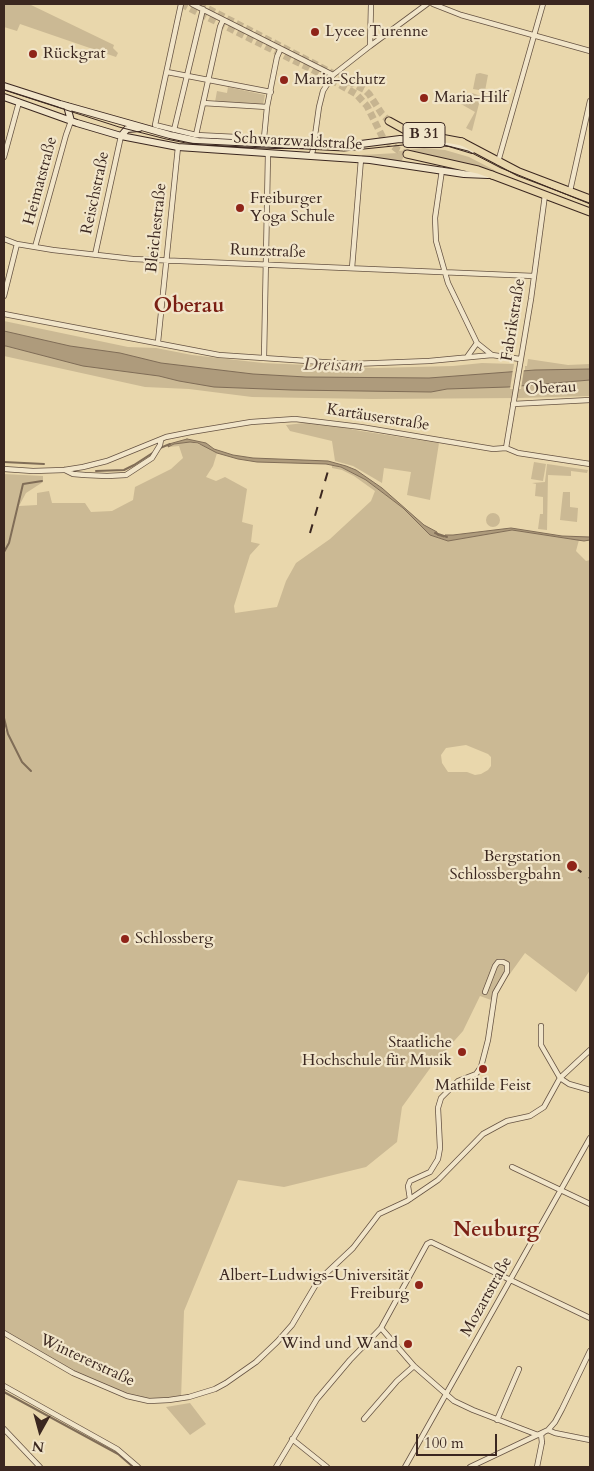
<!DOCTYPE html>
<meta charset="utf-8">
<style>
body{margin:0}
#map{position:relative;width:594px;height:1471px;overflow:hidden;background:#e9d7ac;font-family:Cardo,serif}
canvas{display:block}
.frame{position:absolute;inset:0;border:5px solid #3b2720;pointer-events:none}
.north{position:absolute;left:15px;top:1406px;width:50px;height:50px;-webkit-text-stroke:4px #f1e5c9;paint-order:stroke;rotate:187deg;font-size:14px;font-weight:700;line-height:20px;text-align:center;color:#3b2720}
.north::after{content:'';display:block;margin:auto;width:18px;height:22px;background:#3b2720;clip-path:polygon(50% 0,100% 100%,50% 72%,0 100%)}
.scale{position:absolute;left:416px;top:1434px;width:81px;height:22px;box-sizing:border-box;border:2px solid #3b2720;border-top:0;padding-left:6px;font-size:15px;line-height:18px;white-space:nowrap;color:#3b2720;-webkit-text-stroke:4px #f1e5c9;paint-order:stroke}
</style>
<div id="map">
<canvas width="594" height="1471"></canvas>
<div class="frame"></div>
<div class="north">N</div>
<div class="scale">100 m</div>
</div>
<script>
const context = document.querySelector('canvas').getContext('2d');
context.lineJoin = 'round';
function paint(path, color) { context.fillStyle = color; context.fill(path, 'evenodd'); }
const shape = rows => new Path2D(rows.map(r => 'M' + r).join(''));
function strokePath(path, color, width, dash) { context.strokeStyle = color; context.lineWidth = width; context.lineCap = dash ? 'butt' : 'round'; context.setLineDash(dash || []); context.stroke(path); }
function drawText(font, color, halo, rows, align = 'center') {
  context.font = font + ' Cardo,serif'; context.lineWidth = 4.5; context.setLineDash([]); context.textBaseline = 'middle'; context.strokeStyle = halo; context.fillStyle = color; for (const [text, x, y, turn = 0] of rows) {
    context.save(); context.translate(x, y); context.rotate((+turn || 0) * Math.PI / 180); context.textAlign = isNaN(turn) ? turn : align; if (halo) context.strokeText(text, 0, 0); context.fillText(text, 0, 0); context.restore();
  }
}
const green = shape([
 [4,4,29,4,114,45,113,48,118,53,116,57,20,24,17,31,4,27],
 [480,73,488,75,485,91,473,89,476,74],
 [228,87,265,95,263,105,215,102,217,91,227,93],
 [472,93,481,96,472,131,466,128,475,112,461,104,467,95],
 [424,148,445,150,469,157,498,172,469,164,406,152,401,162,365,157,361,155,398,153,399,151],
 [4,321,128,347,156,348,192,355,263,363,375,368,453,366,482,363,514,364,511,387,590,380,590,396,520,398,372,399,252,397,189,389,145,387,4,356],
 [528,359,568,365,590,364,590,369,525,371,525,366,527,366],
 [314,422,361,431,439,443,430,500,407,495,411,472,384,468,382,483,353,466,335,461,332,441,290,431,286,425],
 [190,442,205,446,217,453,213,466,206,477,216,481,225,477,247,489,242,522,253,525,251,542,260,544,250,555,234,606,235,613,277,607,286,581,296,563,330,539,371,501,375,491,354,476,342,470,332,468,332,465,341,467,366,480,403,508,430,535,448,541,512,530,579,540,576,551,586,561,590,560,590,970,576,992,525,953,491,1000,480,996,463,1031,431,1067,402,1107,397,1142,366,1167,284,1187,238,1180,184,1311,181,1399,167,1402,127,1396,73,1373,4,1334,4,731,8,729,4,721,4,474,43,476,43,482,26,493,19,506,37,505,37,493,49,491,52,503,85,503,91,512,112,511,133,500,135,487,171,469,183,458,179,446,168,447,174,444],
 [466,745,488,754,491,757,491,766,488,770,481,774,475,775,467,772,448,772,442,763,441,755,446,748],
 [534,462,546,464,543,481,531,479],
 [547,464,588,470,587,473,571,471,571,476,548,475,547,530,538,529,540,514,543,514,543,497,535,496,536,484,532,483,545,482],
 [563,492,570,492,570,507,578,508,577,522,560,520],
 '486 520a7 7 0 1 1 14 0a7 7 0 1 1-14 0Z',
 [190,1403,206,1424,190,1435,166,1407]
]);
const water = shape([
 [4,331,70,346,120,353,161,363,253,374,306,377,429,378,535,370,590,369,590,380,508,387,447,389,431,392,292,390,214,387,179,381,159,376,83,366,6,346,4,346,4,331],
 [187,439,206,443,214,449,233,455,253,458,328,461,346,466,356,470,382,488,424,525,437,532,437,535,444,537,445,535,453,535,511,528,562,536,590,537,590,540,584,541,512,530,448,541,430,535,403,508,366,480,341,467,326,464,257,462,238,459,217,453,198,443,190,442,174,444,168,447,169,444,187,439]
]);
const pier = shape([
 [513,369,524,369,521,389,510,389]
]);
const stream = shape([
 [160,448,170,444],
 [4,462,44,464],
 [96,471,124,470,134,465,154,452],
 [435,533,447,537],
 [4,552,9,543,23,484,42,481],
 [4,573,4,576],
 [4,718,8,734,22,762,31,771],
 [4,1392,118,1454,133,1467]
]);
const trunkTunnel = shape([
 [181,4,323,75,356,94,367,106,383,138,398,150,407,154],
 [199,4,365,90,369,94,382,114,389,121]
]);
const minor = shape([
 [181,4,155,125,196,135,277,139],
 [192,4,333,75],
 [433,4,461,15,590,51],
 [370,46,371,4],
 [167,72,271,92],
 [203,103,267,107],
 [174,130,203,9],
 [196,135,220,27,223,20],
 [264,138,267,107,277,57,280,50],
 [311,156,313,150,319,107,323,91,333,75,370,46,427,4],
 [4,157,19,102],
 [498,162,543,4],
 [442,170,435,218,436,241,448,283,477,343,492,355],
 [570,191,590,101],
 [4,239,17,244,53,250,133,259,534,276],
 [35,247,66,135,71,121],
 [95,255,121,136],
 [352,268,361,159],
 [4,296,17,244],
 [4,314,219,355,352,364,429,361,492,355,520,359],
 [158,342,178,147],
 [467,357,477,343],
 [264,358,268,153],
 [513,404,590,400],
 [506,448,531,299,545,195],
 [4,469,33,471,64,470,83,467,107,461,166,437,191,432,251,422,295,419,361,427,493,449,506,448,518,453,590,464],
 [65,470,73,474,85,475,107,476,126,475,152,458,160,445,161,440],
 [541,1026,541,1045,560,1078,569,1084,590,1090],
 [512,1167,590,1204],
 [410,1199,408,1186,410,1181,430,1172,438,1159,440,1148,438,1108,441,1098,458,1081,476,1074,481,1067,488,1040,495,993,507,972,507,964,503,962,498,962,495,966,485,992],
 [381,1328,414,1366,454,1401,473,1410,538,1435],
 [4,1333,73,1373,127,1396,149,1401,169,1400,189,1397,215,1389,226,1383,256,1362,277,1342,292,1325,318,1281,353,1248,379,1214,407,1201,438,1180,483,1134,507,1121,530,1116,544,1107,560,1078,590,1050],
 [4,1386,117,1449,138,1467],
 [364,1419,397,1381,414,1366],
 [497,1420,519,1369],
 [4,1429,40,1467],
 [548,1430,555,1433,590,1440],
 [292,1439,327,1467],
 [542,1443,541,1434,543,1433],
 [276,1467,317,1399,350,1360,381,1328,427,1244,431,1242,590,1318],
 [405,1467,590,1138],
 [470,1467,548,1430,555,1422,562,1409,590,1351],
 [537,1467,542,1442]
]);
const secondary = shape([
 [4,86,60,104,170,135,198,141,274,145,353,145,400,139,449,143,472,150],
 [4,97,77,123,121,136,178,147,370,160,464,174,488,175],
 [67,106,71,121],
 [121,136,127,129,139,128]
]);
const primary = shape([
 [462,142,519,172,590,199],
 [492,175,590,212]
]);
const trunk = shape([
 [389,121,409,132,462,142],
 [407,154,478,170,492,175]
]);
const tram = shape([
 [4,90,119,127,166,139,186,143,344,151,423,143,444,145,468,151,501,168,590,204]
]);
const rail = shape([
 [310,533,328,471],
 [574,867,590,878]
]);
const markers = [
 [315,32,5,"#8f2418"],
 [33,54,5,"#8f2418"],
 [284,80,5,"#8f2418"],
 [424,98,5,"#8f2418"],
 [240,208,5,"#8f2418"],
 [572,866,6,"#8f2418"],
 [125,939,5,"#8f2418"],
 [462,1052,5,"#8f2418"],
 [483,1069,5,"#8f2418"],
 [419,1285,5,"#8f2418"],
 [408,1344,5,"#8f2418"]
];
const shields = [
 [424,135,42]
];
const shieldNames = [
 ["B 31",424,135]
];
const poiNames = [
 ["Lycee Turenne",325,32],
 ["Rückgrat",43,54],
 ["Maria-Schutz",294,80],
 ["Maria-Hilf",434,98],
 ["Freiburger",250,199],
 ["Yoga Schule",250,217],
 ["Bergstation",561,857,"right"],
 ["Schlossbergbahn",561,875,"right"],
 ["Schlossberg",135,939],
 ["Staatliche",452,1043,"right"],
 ["Hochschule für Musik",452,1061,"right"],
 ["Mathilde Feist",483,1086,"center"],
 ["Albert-Ludwigs-Universität",409,1276,"right"],
 ["Freiburg",409,1294,"right"],
 ["Wind und Wand",398,1344,"right"]
];
const streetNames = [
 ["Schwarzwaldstraße",298,142,3],
 ["Heimatstraße",41,181,-75],
 ["Reischstraße",96,193,-78],
 ["Bleichestraße",157,228,-84],
 ["Runzstraße",268,252,2],
 ["Fabrikstraße",514,320,-81],
 ["Oberau",551,389,-3],
 ["Kartäuserstraße",378,418,9],
 ["Mozartstraße",487,1297,-61],
 ["Wintererstraße",87,1361,25]
];
const waterNames = [
 ["Dreisam",333,366,1]
];
const districtNames = [
 ["Oberau",189,307],
 ["Neuburg",496,1231]
];
paint(green, '#cbb994');
paint(water, '#ae9b7c');
strokePath(water, '#806d57', 1);
paint(pier, '#e9d7ac');
strokePath(stream, '#806d57', 2);
strokePath(trunkTunnel, '#c6b490', 7, [7, 3.5]);
strokePath(minor, '#665343', 6);
strokePath(secondary, '#3b2720', 8);
strokePath(primary, '#3b2720', 9);
strokePath(trunk, '#3b2720', 9);
strokePath(minor, '#f1e5c9', 4.5);
strokePath(secondary, '#f1e5c9', 6);
strokePath(primary, '#e9d7ac', 7);
strokePath(trunk, '#e9d7ac', 7);
strokePath(tram, '#3b2720', 1);
strokePath(rail, '#3b2720', 2, [9, 9]);
for (const [x, y, r, color] of markers) { const dot = new Path2D(); dot.arc(x, y, r, 0, 2 * Math.PI); context.fillStyle = color; context.fill(dot); strokePath(dot, '#f1e5c9', 2); }
for (const [x, y, w] of shields) { const box = new Path2D(); box.roundRect(x - w / 2, y - 12.5, w, 25, 4); context.fillStyle = '#f1e5c9'; context.fill(box); strokePath(box, '#3b2720', 1); }
drawText('bold 15px', '#3b2720', null, shieldNames);
drawText('16px', '#3b2720', '#f1e5c9', poiNames, 'left');
drawText('16px', '#3b2720', '#f1e5c9', streetNames);
drawText('italic 18px', '#5e4a3c', '#f1e5c9', waterNames);
drawText('bold 21px', '#7a1f14', '#f1e5c9', districtNames);
</script>
